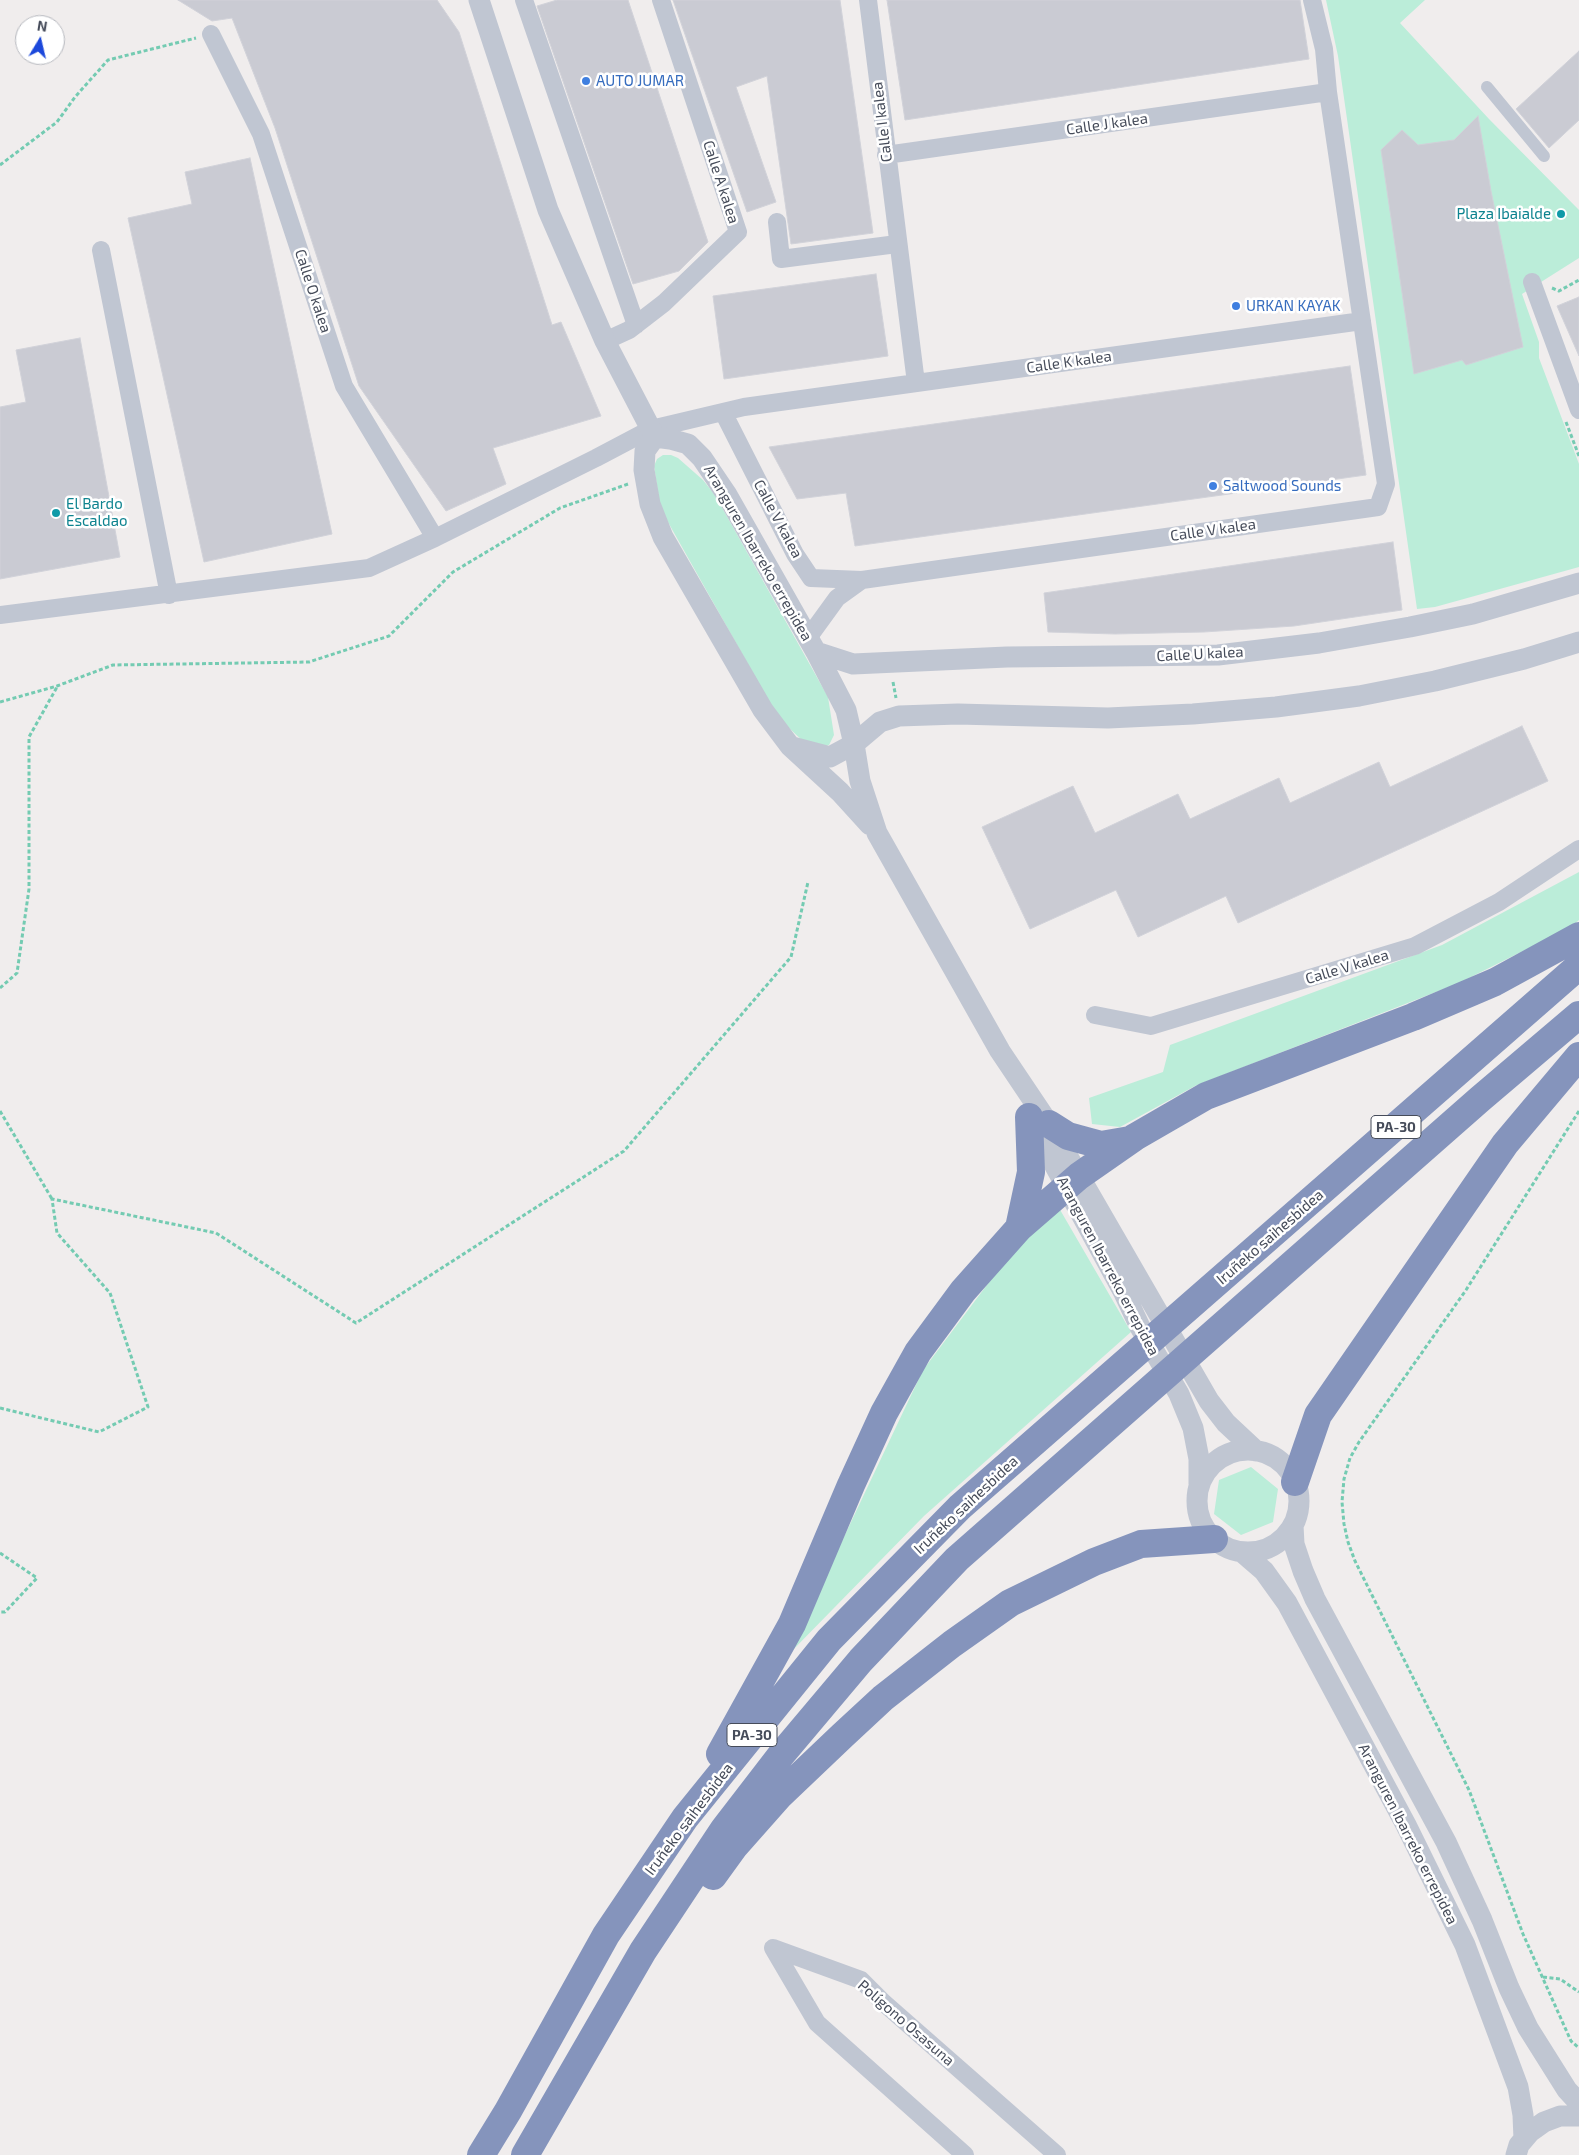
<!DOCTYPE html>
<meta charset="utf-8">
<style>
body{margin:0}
#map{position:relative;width:1579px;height:2155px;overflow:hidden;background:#f0eded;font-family:"Exo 2",sans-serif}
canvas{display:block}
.north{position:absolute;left:15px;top:15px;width:50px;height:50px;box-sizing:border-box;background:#fff;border:1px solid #b5b7bd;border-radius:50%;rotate:9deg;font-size:14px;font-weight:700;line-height:20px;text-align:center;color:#464c5a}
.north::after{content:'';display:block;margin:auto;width:18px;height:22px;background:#1c48db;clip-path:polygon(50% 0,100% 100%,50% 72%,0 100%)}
</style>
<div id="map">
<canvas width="1579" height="2155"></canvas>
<div class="north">N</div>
</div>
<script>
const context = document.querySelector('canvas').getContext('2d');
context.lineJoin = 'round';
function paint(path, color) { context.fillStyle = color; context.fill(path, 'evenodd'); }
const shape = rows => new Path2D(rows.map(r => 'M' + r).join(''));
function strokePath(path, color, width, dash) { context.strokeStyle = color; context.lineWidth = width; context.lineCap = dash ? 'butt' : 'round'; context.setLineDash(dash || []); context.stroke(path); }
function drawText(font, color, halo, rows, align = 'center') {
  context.font = font + ' "Exo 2",sans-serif'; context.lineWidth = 5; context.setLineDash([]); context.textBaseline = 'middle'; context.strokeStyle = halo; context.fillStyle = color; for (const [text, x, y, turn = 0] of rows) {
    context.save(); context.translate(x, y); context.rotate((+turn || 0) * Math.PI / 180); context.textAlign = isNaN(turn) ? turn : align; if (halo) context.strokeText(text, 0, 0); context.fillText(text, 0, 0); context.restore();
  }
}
const green = shape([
 [1326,0,1425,0,1400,23,1489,119,1579,210,1579,258,1522,294,1539,342,1539,358,1579,464,1579,567,1435,607,1417,609,1338,56],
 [663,455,671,455,678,458,703,480,715,495,828,697,834,735,829,745,818,749,805,743,789,728,772,707,664,515,660,505,654,466,657,459],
 [1579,872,1579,920,1571,927,1459,983,1195,1086,1120,1127,1092,1124,1089,1098,1163,1072,1170,1045,1442,945],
 [1059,1208,1131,1332,924,1516,788,1655,923,1370,1017,1245],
 [1251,1467,1278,1489,1273,1522,1241,1535,1214,1514,1219,1480]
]);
const building = shape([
 [178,0,437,0,459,32,552,325,561,322,601,416,493,448,506,484,446,511,359,386,275,128,232,18,212,21,178,0],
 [557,0,628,0,708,242,679,271,633,284,537,6,557,0],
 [673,0,840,0,873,233,791,244,767,76,736,87,776,202,747,212,673,0],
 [887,0,1300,0,1309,59,905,120,887,0],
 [1579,51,1579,120,1549,148,1516,109,1579,51],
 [1478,116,1491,191,1523,347,1466,365,1462,360,1414,374,1381,150,1402,130,1418,145,1454,140,1478,116],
 [250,158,332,534,204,562,128,218,192,204,185,172,250,158],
 [876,274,888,356,724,379,713,296,876,274],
 [1579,297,1579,356,1557,306,1579,297],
 [80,338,120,557,0,579,0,407,26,402,16,350,80,338],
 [1350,366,1366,475,855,546,846,493,797,499,769,447,1350,366],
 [1393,542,1402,610,1294,626,1204,632,1115,634,1048,632,1044,593,1393,542],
 [1522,726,1548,781,1238,923,1226,896,1138,937,1116,890,1030,929,982,827,1073,786,1095,833,1178,794,1190,819,1279,778,1290,803,1379,762,1390,787,1522,726]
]);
const path = shape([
 [0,165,57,122,75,97,108,60,196,38],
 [1552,288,1559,291,1579,280],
 [1566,422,1579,456],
 [893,682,896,698],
 [0,702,57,686,113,665,309,662,389,636,453,572,560,508,628,484],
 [0,988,17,973,29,889,29,737,57,687],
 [0,1111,52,1199],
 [1579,1111,1466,1290,1359,1442,1350,1458,1344,1479,1342,1502,1344,1524,1348,1542,1355,1561,1469,1790,1523,1934,1571,2041,1579,2048],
 [0,1408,99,1432,148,1407,110,1293,57,1233,52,1199,216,1233,356,1323,624,1151,791,957,808,882],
 [0,1553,37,1578,5,1612,0,1612],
 [1543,1977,1560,1979,1579,1992]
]);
const pedestrian = shape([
 [1487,87,1544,156]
]);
const minor = shape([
 [524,0,636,325],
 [868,0,916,383],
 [211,34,261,134,344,386,435,538],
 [886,155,1328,92],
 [777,222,781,259,897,244],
 [101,250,169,595],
 [1532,282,1579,410],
 [605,341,629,330,664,303,738,232,661,0],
 [723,412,795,554,811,578,862,580],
 [0,615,369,568,435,538,596,458,651,429,744,407,1362,321],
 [808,638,837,598,862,580,1378,507,1386,484,1328,92,1324,49,1312,0],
 [1095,1015,1151,1026,1415,946,1499,902,1579,849],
 [965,2155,817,2023,773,1948,861,1980,884,2003,1057,2155]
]);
const tertiary = shape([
 [479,0,548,210,605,341,655,437],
 [655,437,645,451,644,470,650,504,663,537,763,710,790,746,840,792,870,825],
 [655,437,670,439,688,444,702,458,727,495,816,652,846,710,854,744,830,757,792,747],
 [816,652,853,664,1007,657,1218,655,1319,643,1410,627,1473,614,1579,583],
 [1030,1120,1124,1293,1140,1327,1179,1394,1193,1428,1199,1459,1199,1484],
 '1197 1501a51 51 0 1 1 102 0a51 51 0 1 1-102 0Z',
 [1256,1451,1226,1423,1209,1401,1049,1124,1000,1051,877,833,860,781,854,744,880,722,899,716,958,714,1108,718,1193,714,1276,707,1359,696,1435,681,1524,659,1579,642],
 [1293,1525,1294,1544,1303,1571,1315,1599,1446,1842,1482,1920,1509,1988,1528,2028,1567,2090,1579,2103],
 [1242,1552,1264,1571,1287,1603,1406,1825,1465,1945,1518,2087,1523,2115,1524,2139],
 [1516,2155,1519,2145,1530,2132,1544,2122,1560,2116,1579,2116]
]);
const motorway = shape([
 [1049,1124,1068,1136,1101,1145,1130,1140],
 [1019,1228,1079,1176,1135,1137,1206,1096,1413,1017,1495,982,1579,936],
 [1295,1482,1318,1415,1505,1144,1579,1056],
 [720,1754,792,1624,851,1485,884,1413,918,1352,963,1291,1019,1228,1031,1172,1029,1117],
 [713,1876,734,1847,780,1795,842,1736,883,1698,952,1644,1010,1603,1094,1562,1141,1544,1214,1539],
 [481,2155,508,2111,606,1935,685,1818,829,1640,960,1507,1579,966],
 [525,2155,643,1951,724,1829,781,1755,861,1660,957,1559,1480,1099,1579,1015]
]);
const markers = [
 [586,81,5,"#3f7fe0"],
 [1561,214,5,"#0f9aa8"],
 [1236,306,5,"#3f7fe0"],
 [1213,486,5,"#3f7fe0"],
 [56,513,5,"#0f9aa8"]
];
const shields = [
 [1396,1127,50],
 [752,1735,50]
];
const shieldNames = [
 ["PA-30",1396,1127],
 ["PA-30",752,1735]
];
const shopNames = [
 ["AUTO JUMAR",596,81],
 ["URKAN KAYAK",1246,306],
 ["Saltwood Sounds",1223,486]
];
const streetNames = [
 ["Calle I kalea",882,122,-97],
 ["Calle J kalea",1107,124,-8],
 ["Calle A kalea",721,182,72],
 ["Calle O kalea",313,291,72],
 ["Calle K kalea",1069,362,-8],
 ["Calle V kalea",778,519,62],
 ["Calle V kalea",1213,530,-8],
 ["Aranguren Ibarreko errepidea",758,553,60],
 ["Calle U kalea",1200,654,-3],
 ["Calle V kalea",1347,967,-17],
 ["Iruñeko saihesbidea",1270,1237,-41],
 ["Aranguren Ibarreko errepidea",1108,1266,62],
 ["Iruñeko saihesbidea",966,1505,-43],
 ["Iruñeko saihesbidea",689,1819,-53],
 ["Aranguren Ibarreko errepidea",1408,1834,63],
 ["Polígono Osasuna",906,2023,41]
];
const cultureNames = [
 ["Plaza Ibaialde",1551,214],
 ["El Bardo",66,504,"left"],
 ["Escaldao",66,521,"left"]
];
paint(green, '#bbedd9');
paint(building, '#cacbd3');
strokePath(building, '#d1d2d9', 1);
strokePath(path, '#74cbb2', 3, [4, 2.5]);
strokePath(pedestrian, '#c0c6d2', 12);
strokePath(minor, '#c0c6d2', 18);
strokePath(tertiary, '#c0c6d2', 21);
strokePath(motorway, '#8594bc', 28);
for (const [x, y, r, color] of markers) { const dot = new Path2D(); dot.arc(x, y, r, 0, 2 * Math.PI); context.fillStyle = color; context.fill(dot); strokePath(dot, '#fff', 2); }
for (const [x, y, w] of shields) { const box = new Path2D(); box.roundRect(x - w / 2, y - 11.5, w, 23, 4); context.fillStyle = '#fff'; context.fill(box); strokePath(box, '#464c5a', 1); }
drawText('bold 14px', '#464c5a', null, shieldNames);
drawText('15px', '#366cbe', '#fff', shopNames, 'left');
drawText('15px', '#464c5a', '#fff', streetNames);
drawText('15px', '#0d838f', '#fff', cultureNames, 'right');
</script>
